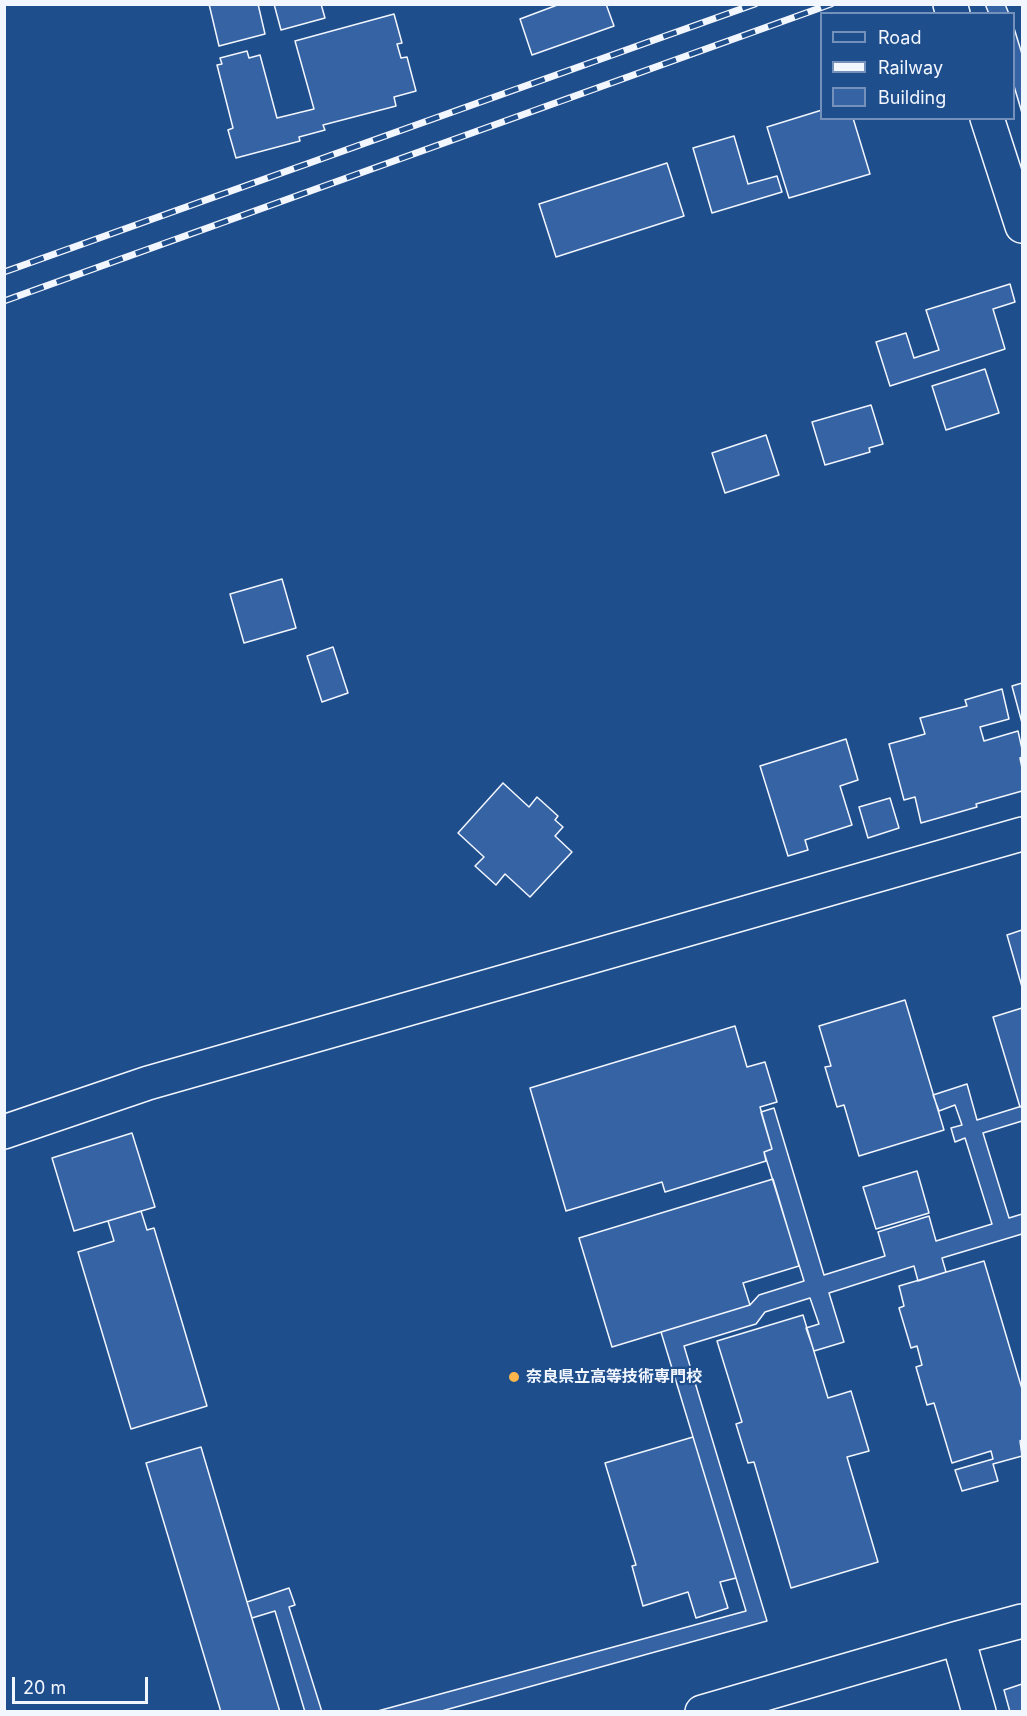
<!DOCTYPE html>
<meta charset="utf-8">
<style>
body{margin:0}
#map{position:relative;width:1027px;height:1716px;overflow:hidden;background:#1f4e8c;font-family:Inter,sans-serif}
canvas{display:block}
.frame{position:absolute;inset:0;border:6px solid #f2f6ff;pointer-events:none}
.legend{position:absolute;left:820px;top:12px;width:195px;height:108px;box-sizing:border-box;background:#1f4e8c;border:2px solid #7391ba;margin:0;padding:8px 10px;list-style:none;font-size:18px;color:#f2f6ff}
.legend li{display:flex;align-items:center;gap:12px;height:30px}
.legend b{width:30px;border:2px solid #7391ba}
.scale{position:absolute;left:12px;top:1677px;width:136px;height:27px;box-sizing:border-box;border:3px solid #f2f6ff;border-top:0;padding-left:8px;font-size:18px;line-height:21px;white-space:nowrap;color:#f2f6ff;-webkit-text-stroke:4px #1f4e8c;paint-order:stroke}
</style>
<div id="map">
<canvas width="1027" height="1716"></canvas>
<div class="frame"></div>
<ul class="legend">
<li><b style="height:8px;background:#1f4e8c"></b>Road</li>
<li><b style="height:8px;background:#f2f6ff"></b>Railway</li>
<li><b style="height:16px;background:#3563a3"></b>Building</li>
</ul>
<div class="scale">20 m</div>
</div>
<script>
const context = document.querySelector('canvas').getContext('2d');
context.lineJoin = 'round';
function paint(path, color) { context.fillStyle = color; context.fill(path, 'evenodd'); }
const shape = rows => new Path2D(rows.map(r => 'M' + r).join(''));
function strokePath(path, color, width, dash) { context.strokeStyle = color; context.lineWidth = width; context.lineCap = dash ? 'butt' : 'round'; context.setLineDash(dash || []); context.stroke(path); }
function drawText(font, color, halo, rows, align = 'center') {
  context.font = font + ' Inter,"Noto Sans JP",sans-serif'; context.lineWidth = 4.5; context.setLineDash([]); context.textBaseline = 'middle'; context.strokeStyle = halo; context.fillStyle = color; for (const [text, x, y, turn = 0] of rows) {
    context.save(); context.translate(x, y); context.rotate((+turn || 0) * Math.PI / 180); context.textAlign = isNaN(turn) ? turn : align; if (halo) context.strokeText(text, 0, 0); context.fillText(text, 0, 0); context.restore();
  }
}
const building = shape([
 [209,4,258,4,265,34,219,46,209,4],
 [274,4,321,4,325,18,281,30,274,4],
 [560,4,606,4,614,26,532,55,520,19,560,4],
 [985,4,1005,4,1009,14,989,14,985,4],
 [394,14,402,43,397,44,401,58,407,57,416,91,394,97,396,106,323,125,325,130,299,137,300,141,236,158,228,130,233,128,217,65,222,64,220,58,247,51,249,58,260,55,277,118,314,109,295,41,394,14],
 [1014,28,1022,54,1022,113,1014,86,1014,28],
 [822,110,822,118,853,118,870,174,789,198,767,127,822,110],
 [734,136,748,184,777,176,782,192,712,213,693,148,734,136],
 [667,163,684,216,556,257,539,204,667,163],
 [1010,284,1015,302,993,309,1005,349,890,386,876,342,906,333,914,358,939,350,926,310,1010,284],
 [985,369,999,413,946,430,932,386,985,369],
 [871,405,883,444,869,448,870,452,825,465,812,422,871,405],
 [766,435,779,475,725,493,712,453,766,435],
 [282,579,296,628,244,643,230,594,282,579],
 [333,647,348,693,322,702,307,656,333,647],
 [1022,683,1022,723,1012,686,1022,683],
 [1002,689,1009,719,980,727,984,741,1018,731,1022,749,1022,757,1020,758,1022,768,1022,791,976,804,977,807,921,823,915,797,904,800,889,744,925,734,920,718,967,706,965,700,1002,689],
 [846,739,858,780,840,786,852,825,805,840,808,850,788,856,760,766,846,739],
 [503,783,529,807,537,797,558,816,555,820,563,827,555,836,572,852,530,897,505,874,496,885,475,866,484,857,458,833,503,783],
 [890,798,899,828,868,838,859,807,890,798],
 [1022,930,1022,987,1007,935,1022,930],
 [905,1000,944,1130,859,1156,844,1105,837,1107,825,1067,831,1066,819,1026,905,1000],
 [1022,1008,1022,1106,1020,1107,993,1017,1022,1008],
 [735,1026,747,1067,765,1062,777,1102,760,1107,772,1149,764,1152,766,1161,665,1192,662,1182,566,1211,530,1088,735,1026],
 [967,1084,977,1120,1022,1106,1022,1121,983,1133,1009,1218,1022,1214,1022,1234,942,1258,946,1272,918,1281,914,1266,829,1293,844,1342,814,1351,806,1328,819,1324,810,1298,765,1312,756,1324,684,1346,767,1621,438,1712,374,1712,746,1611,661,1332,750,1305,759,1295,804,1281,764,1152,772,1149,761,1112,774,1108,824,1275,885,1256,878,1232,929,1216,936,1241,992,1224,965,1138,955,1142,951,1128,962,1125,955,1105,939,1111,933,1095,967,1084],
 [132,1133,155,1207,74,1231,52,1158,132,1133],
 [917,1171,929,1213,876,1229,863,1187,917,1171],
 [773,1179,799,1266,743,1283,750,1305,612,1347,579,1238,773,1179],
 [141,1211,147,1230,154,1228,207,1406,131,1429,78,1252,114,1241,108,1221,141,1211],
 [984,1261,1022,1389,1022,1440,1020,1441,1022,1456,993,1464,998,1481,962,1491,955,1470,993,1459,991,1451,952,1463,934,1403,927,1405,916,1367,922,1365,917,1346,911,1348,899,1308,904,1306,899,1286,984,1261],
 [803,1315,828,1398,851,1391,869,1451,847,1457,878,1562,791,1588,754,1462,748,1463,736,1424,742,1422,717,1341,803,1315],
 [693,1437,736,1578,720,1582,728,1608,696,1618,688,1592,643,1606,632,1566,636,1565,605,1463,693,1437],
 [201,1447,247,1602,280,1712,221,1712,146,1463,201,1447],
 [289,1588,295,1605,289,1607,322,1712,305,1712,275,1611,252,1618,247,1602,289,1588],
 [1022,1684,1022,1712,1010,1712,1004,1690,1022,1684]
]);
const minor = shape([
 [950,4,953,14],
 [987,118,1022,226],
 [4,1132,148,1083,1022,834],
 [958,1638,979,1712],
 [702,1712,958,1638,1022,1621]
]);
const rail = shape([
 [4,272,755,4],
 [4,301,831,4]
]);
const markers = [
 [514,1377,6,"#ffb74d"]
];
const poiNames = [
 ["奈良県立高等技術専門校",526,1377]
];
paint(building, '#3563a3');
strokePath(building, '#f2f6ff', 1.5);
strokePath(minor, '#f2f6ff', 36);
strokePath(minor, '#1f4e8c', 33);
strokePath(rail, '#f2f6ff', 7);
strokePath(rail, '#1f4e8c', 4.5, [14]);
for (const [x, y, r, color] of markers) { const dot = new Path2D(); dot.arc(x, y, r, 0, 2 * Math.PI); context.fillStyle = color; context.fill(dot); strokePath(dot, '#1f4e8c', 2); }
drawText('bold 16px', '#f2f6ff', '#1f4e8c', poiNames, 'left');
</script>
